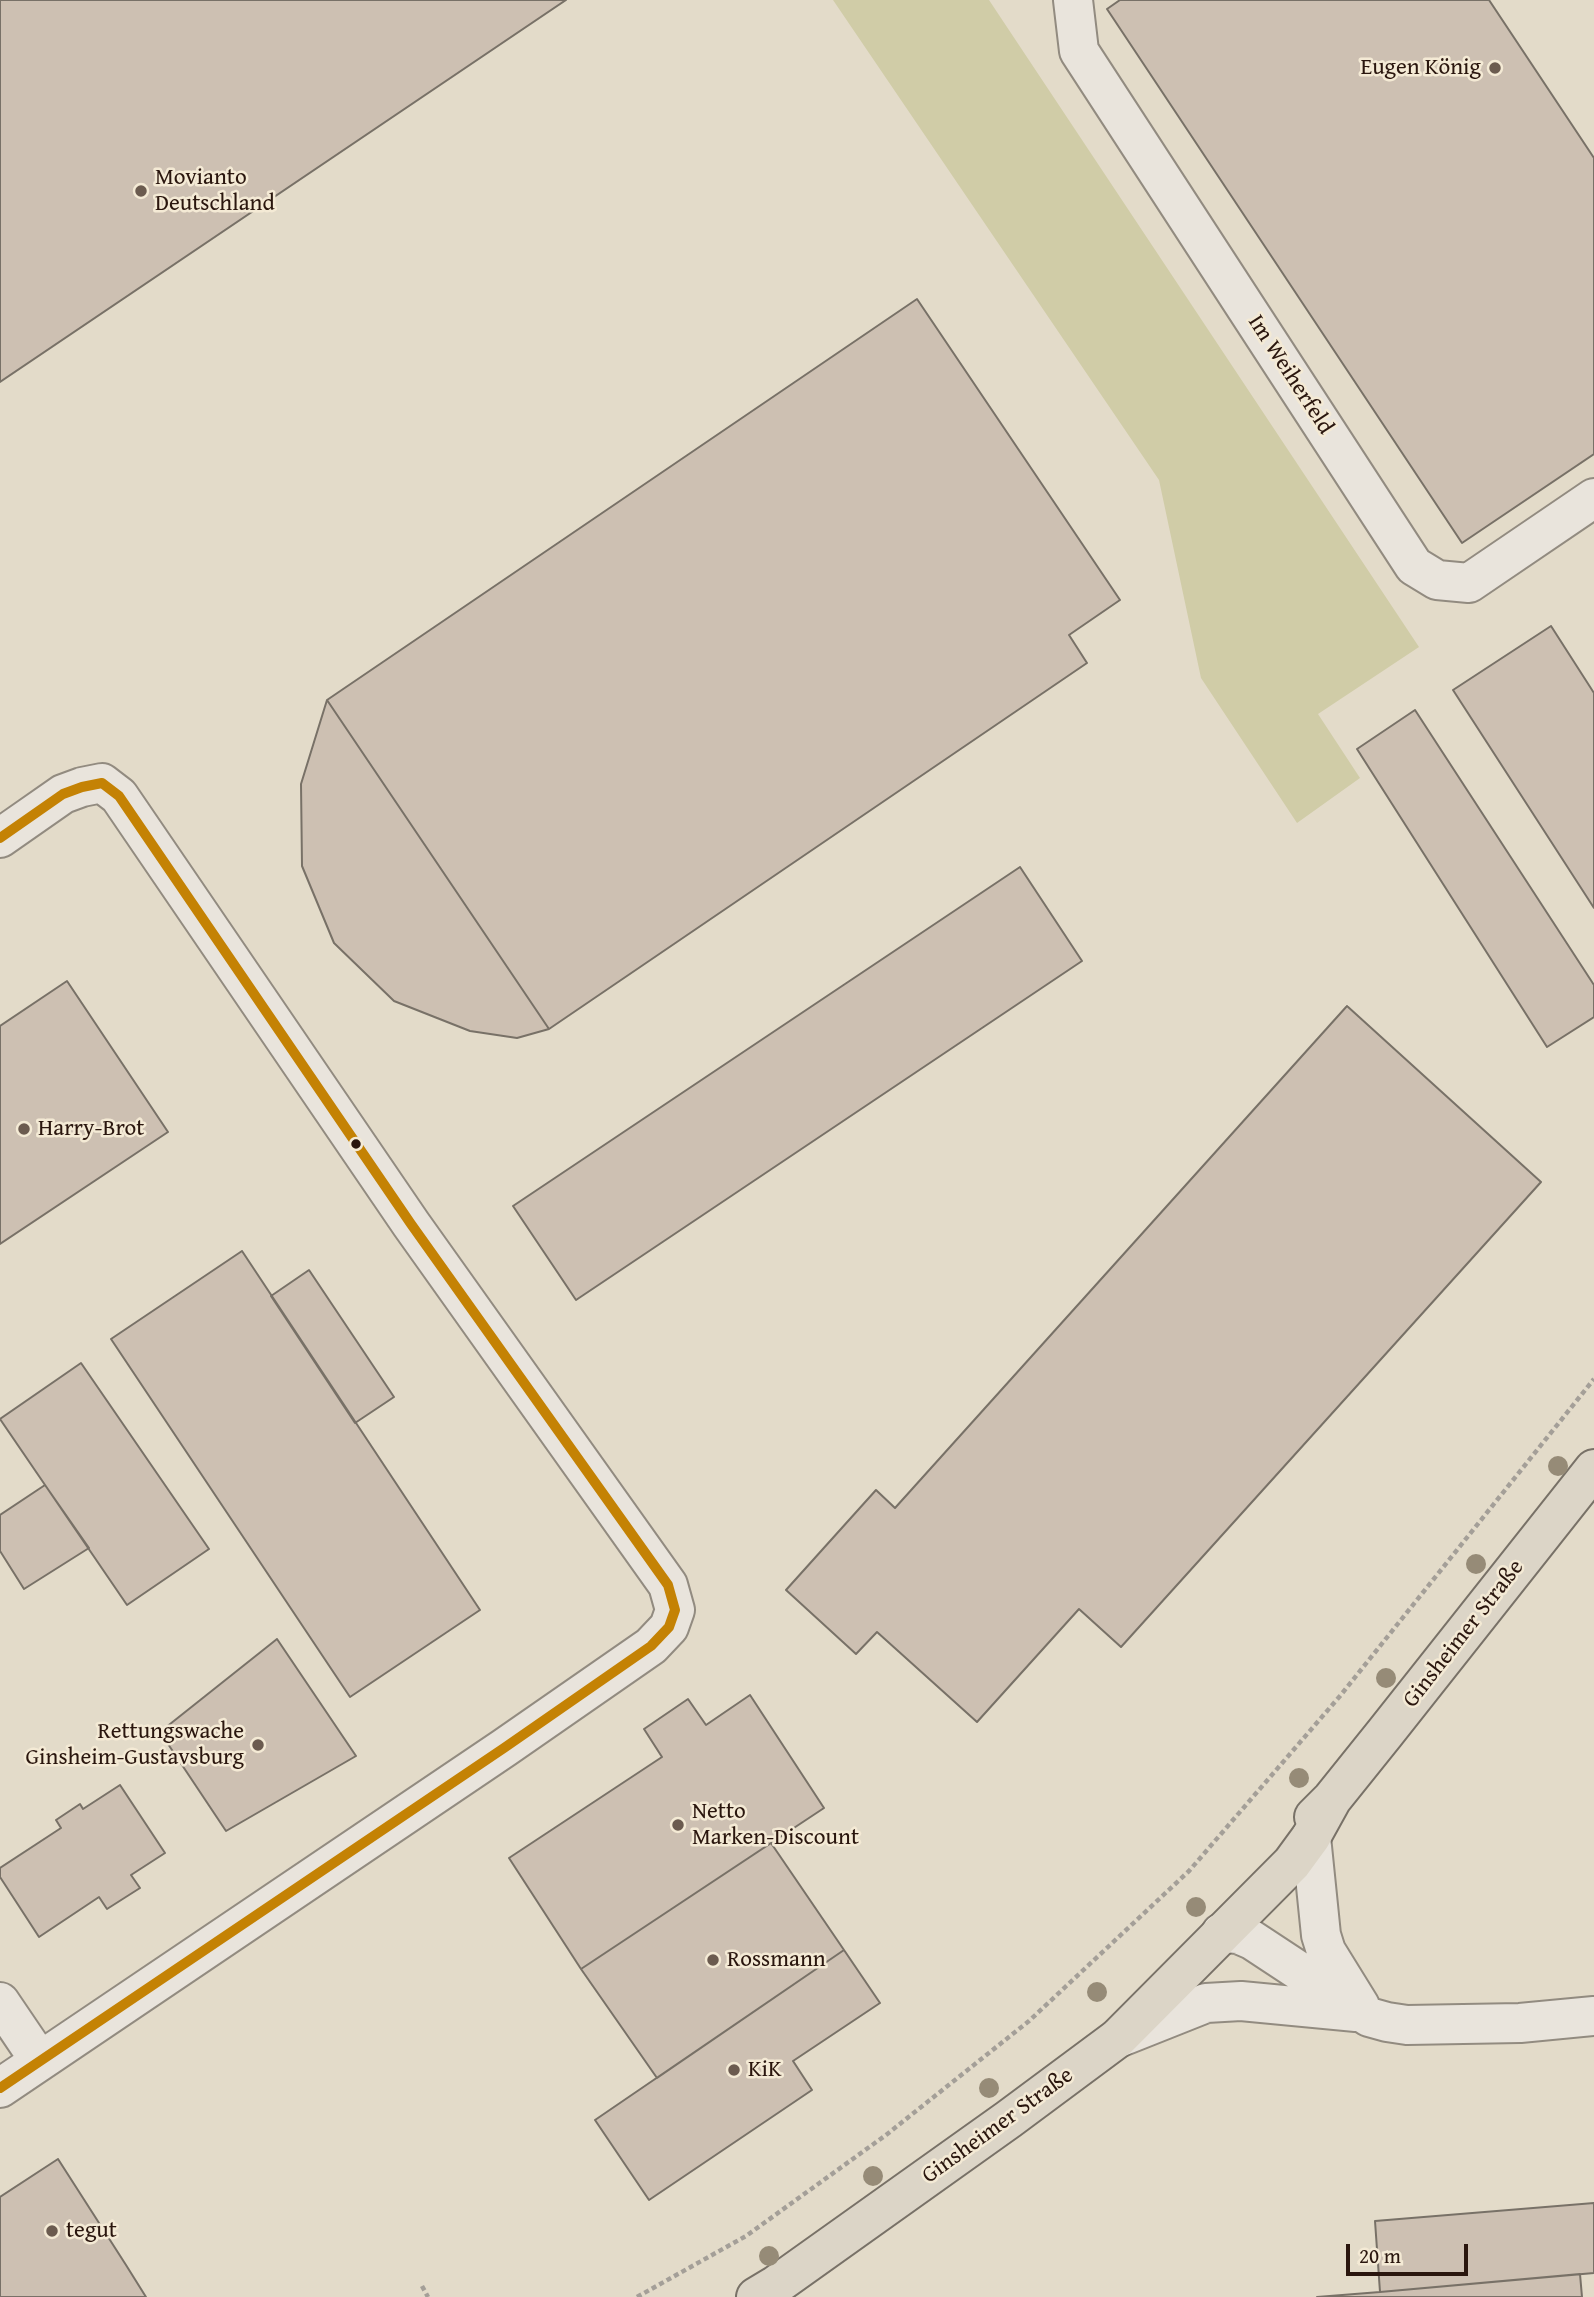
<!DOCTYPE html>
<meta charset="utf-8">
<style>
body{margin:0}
#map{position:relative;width:1594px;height:2297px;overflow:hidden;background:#e3dbc9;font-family:"Gentium Book Plus",serif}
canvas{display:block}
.scale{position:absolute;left:1346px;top:2244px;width:122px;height:32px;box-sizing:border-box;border:4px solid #2a160e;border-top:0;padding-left:9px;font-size:21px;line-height:24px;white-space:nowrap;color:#2a160e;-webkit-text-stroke:5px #f4ead5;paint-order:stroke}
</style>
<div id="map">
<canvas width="1594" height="2297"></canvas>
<div class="scale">20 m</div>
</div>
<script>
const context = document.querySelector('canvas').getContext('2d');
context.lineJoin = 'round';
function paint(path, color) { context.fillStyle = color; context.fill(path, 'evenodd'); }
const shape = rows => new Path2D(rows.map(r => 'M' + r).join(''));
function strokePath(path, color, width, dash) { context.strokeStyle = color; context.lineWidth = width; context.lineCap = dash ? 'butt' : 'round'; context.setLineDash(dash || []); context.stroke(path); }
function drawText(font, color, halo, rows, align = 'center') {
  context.font = font + ' "Gentium Book Plus",serif'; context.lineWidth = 5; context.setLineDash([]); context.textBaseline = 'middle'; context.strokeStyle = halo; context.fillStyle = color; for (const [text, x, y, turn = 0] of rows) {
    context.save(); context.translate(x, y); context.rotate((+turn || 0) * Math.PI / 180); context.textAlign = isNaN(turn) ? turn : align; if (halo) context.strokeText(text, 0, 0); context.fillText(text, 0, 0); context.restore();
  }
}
const green = shape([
 [833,0,989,0,1419,647,1318,714,1360,778,1297,823,1201,678,1159,480]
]);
const building = shape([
 [0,0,566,0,0,382,0,0],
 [1120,0,1489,0,1594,158,1594,454,1462,543,1107,9,1120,0],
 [917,299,1120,600,1069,635,1087,663,549,1029,327,700,917,299],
 [1551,626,1594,693,1594,908,1453,690,1551,626],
 [327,700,549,1029,517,1038,470,1031,394,1001,334,943,302,866,301,784,327,700],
 [1415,710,1594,985,1594,1017,1547,1047,1357,749,1415,710],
 [1020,867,1082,961,576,1300,513,1206,1020,867],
 [67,981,168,1132,0,1244,0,1026,67,981],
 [1347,1006,1541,1182,1121,1647,1079,1609,977,1722,877,1632,856,1654,786,1590,876,1490,895,1508,1347,1006],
 [242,1251,480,1610,350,1697,111,1339,242,1251],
 [309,1270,394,1397,355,1423,271,1296,309,1270],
 [81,1363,209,1549,127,1605,0,1419,81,1363],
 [45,1485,89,1548,24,1589,0,1551,0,1515,45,1485],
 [277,1639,356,1756,226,1831,160,1732,277,1639],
 [750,1695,824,1808,581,1969,509,1858,662,1757,644,1729,688,1699,706,1725,750,1695],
 [120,1785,165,1853,131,1875,140,1888,107,1909,99,1897,39,1937,0,1877,0,1868,61,1828,56,1820,80,1804,83,1809,120,1785],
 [771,1843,844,1950,657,2078,581,1969,771,1843],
 [844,1950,880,2003,793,2061,812,2090,649,2200,595,2120,844,1950],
 [58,2159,126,2265,146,2297,0,2297,0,2197,58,2159],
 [1594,2203,1594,2273,1380,2292,1375,2221,1594,2203],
 [1580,2274,1582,2297,1317,2297,1380,2292,1580,2274]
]);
const path = shape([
 [422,2286,428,2297],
 [637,2297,746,2236,886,2135,1029,2021,1189,1871,1340,1696,1594,1379]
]);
const minor = shape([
 [1073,0,1079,51,1414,566,1437,580,1469,583,1594,498],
 [0,838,63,794,82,787,102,783,119,796,411,1224,668,1585,675,1610,669,1627,651,1646,504,1748,0,2088],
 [1311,1837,1321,1935,1326,1951,1360,2006],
 [1221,1933,1238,1934,1252,1940,1369,2017,1387,2022,1407,2025,1520,2023,1594,2016],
 [0,2002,40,2061],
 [1118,2038,1206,2003,1241,2001,1356,2012]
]);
const major = shape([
 [1314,1817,1332,1799,1385,1733,1594,1469],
 [756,2297,776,2285,1009,2119,1118,2038,1292,1863,1311,1837,1332,1799]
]);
const bus1 = shape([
 [0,838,63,794,82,787,102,783,119,796,411,1224,668,1585,675,1610,669,1627,651,1646,504,1748,0,2088]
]);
const trees = [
 [1558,1466],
 [1476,1564],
 [1386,1678],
 [1299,1778],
 [1196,1907],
 [1097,1992],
 [989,2088],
 [873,2176],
 [769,2256]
];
const markers = [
 [1495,68,7,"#6b5b4f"],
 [141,191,7,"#6b5b4f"],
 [24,1129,7,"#6b5b4f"],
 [356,1144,6,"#2a160e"],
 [258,1745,7,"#6b5b4f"],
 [678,1825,7,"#6b5b4f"],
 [713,1960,7,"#6b5b4f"],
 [734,2070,7,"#6b5b4f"],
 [52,2231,7,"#6b5b4f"]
];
const poiNames = [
 ["Eugen König",1481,68,"right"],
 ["Movianto",155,178],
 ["Deutschland",155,204],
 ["Harry-Brot",38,1129],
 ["Rettungswache",244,1732,"right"],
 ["Ginsheim-Gustavsburg",244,1758,"right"],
 ["Netto",692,1812],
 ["Marken-Discount",692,1838],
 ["Rossmann",727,1960],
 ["KiK",748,2070],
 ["tegut",66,2231]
];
const streetNames = [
 ["Im Weiherfeld",1290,375,57],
 ["Ginsheimer Straße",1464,1634,-52],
 ["Ginsheimer Straße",998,2126,-36]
];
paint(green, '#d0cca7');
paint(building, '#cdc0b2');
strokePath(building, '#787167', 2);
strokePath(minor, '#928b80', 42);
strokePath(major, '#787167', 42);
strokePath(path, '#a49f98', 4.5, [5, 3.5]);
strokePath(minor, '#e9e4dc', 38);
strokePath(major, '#dcd5c7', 38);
strokePath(bus1, '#c48204', 10);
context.fillStyle = '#968b77';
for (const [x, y] of trees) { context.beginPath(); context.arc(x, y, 10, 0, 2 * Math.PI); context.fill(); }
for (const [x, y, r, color] of markers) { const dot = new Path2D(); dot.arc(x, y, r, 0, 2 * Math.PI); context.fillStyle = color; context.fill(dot); strokePath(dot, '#f4ead5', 2.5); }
drawText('23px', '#2a160e', '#f4ead5', poiNames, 'left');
drawText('23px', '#2a160e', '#f4ead5', streetNames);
</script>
